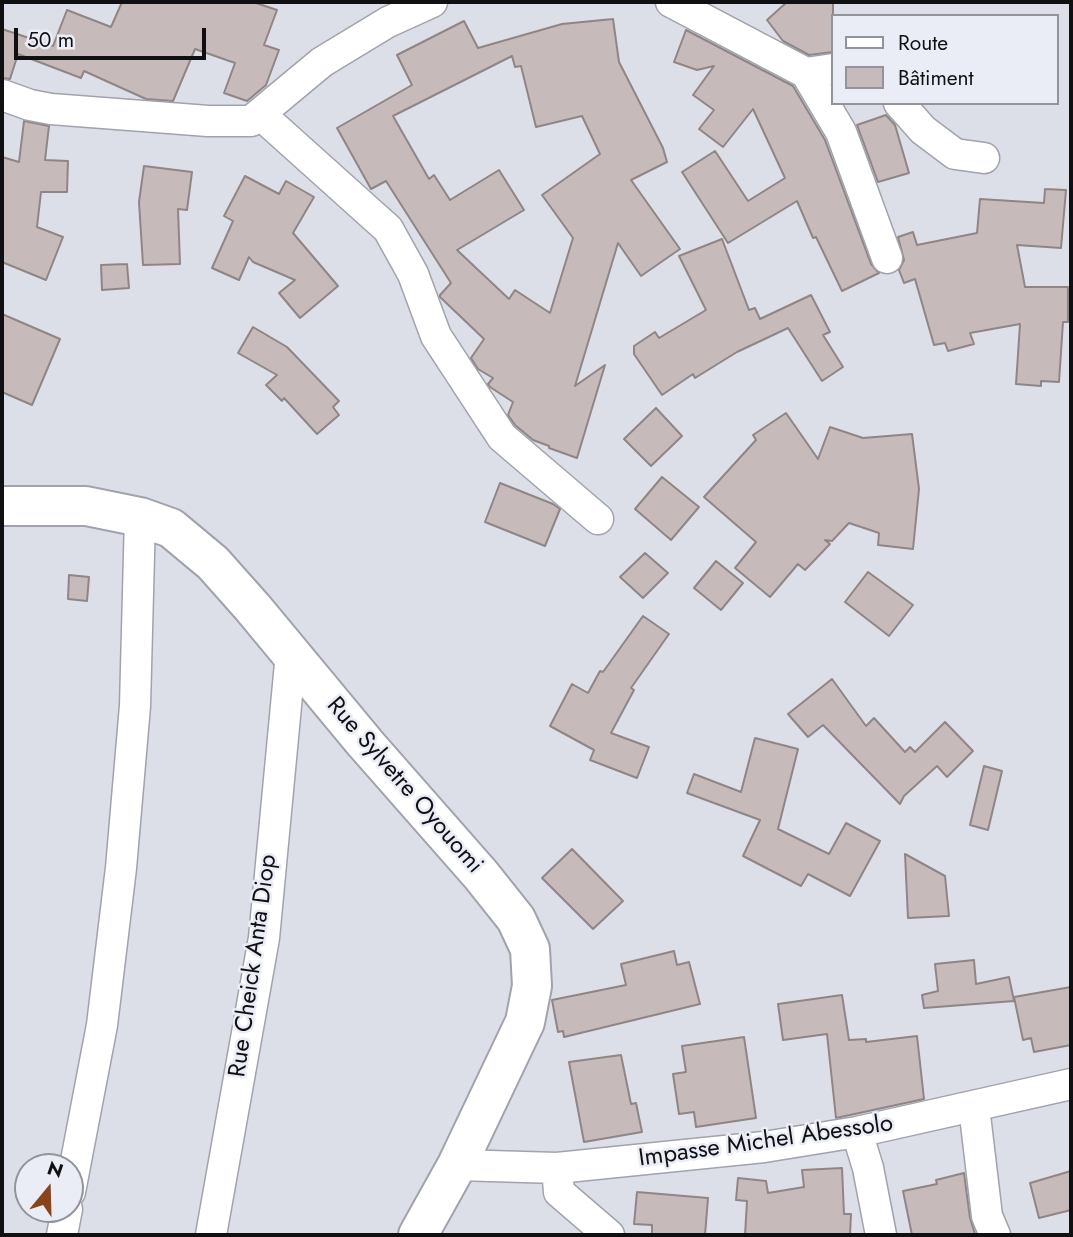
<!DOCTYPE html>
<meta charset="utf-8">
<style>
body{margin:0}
#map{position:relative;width:1073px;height:1237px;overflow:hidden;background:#dddfe8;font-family:Jost,sans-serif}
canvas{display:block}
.frame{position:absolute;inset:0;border:4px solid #101013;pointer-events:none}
.legend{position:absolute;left:831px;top:14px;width:228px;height:91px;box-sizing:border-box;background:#eaecf6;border:2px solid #93949b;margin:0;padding:9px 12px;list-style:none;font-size:21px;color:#101013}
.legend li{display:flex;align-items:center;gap:14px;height:35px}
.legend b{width:35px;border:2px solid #93949b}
.north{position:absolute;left:14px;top:1153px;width:70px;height:70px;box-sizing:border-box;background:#eaecf6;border:2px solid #93949b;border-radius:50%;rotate:19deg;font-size:19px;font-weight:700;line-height:28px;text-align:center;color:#101013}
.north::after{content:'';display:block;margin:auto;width:24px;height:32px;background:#89441b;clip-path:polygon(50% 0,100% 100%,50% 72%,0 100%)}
.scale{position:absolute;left:14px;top:28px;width:192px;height:32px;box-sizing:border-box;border:4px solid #101013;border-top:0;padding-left:9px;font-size:21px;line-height:24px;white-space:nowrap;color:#101013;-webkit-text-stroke:5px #eaecf6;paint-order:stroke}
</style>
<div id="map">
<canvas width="1073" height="1237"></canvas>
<div class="frame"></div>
<ul class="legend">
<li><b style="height:9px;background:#fff"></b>Route</li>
<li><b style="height:19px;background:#c6baba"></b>Bâtiment</li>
</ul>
<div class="north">N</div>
<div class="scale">50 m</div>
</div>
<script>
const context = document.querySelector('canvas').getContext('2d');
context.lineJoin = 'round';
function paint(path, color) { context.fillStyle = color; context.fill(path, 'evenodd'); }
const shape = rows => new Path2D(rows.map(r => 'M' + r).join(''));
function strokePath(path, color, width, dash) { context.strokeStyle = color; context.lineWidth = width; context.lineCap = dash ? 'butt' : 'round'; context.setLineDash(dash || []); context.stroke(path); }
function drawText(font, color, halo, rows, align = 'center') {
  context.font = font + ' Jost,sans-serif'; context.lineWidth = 5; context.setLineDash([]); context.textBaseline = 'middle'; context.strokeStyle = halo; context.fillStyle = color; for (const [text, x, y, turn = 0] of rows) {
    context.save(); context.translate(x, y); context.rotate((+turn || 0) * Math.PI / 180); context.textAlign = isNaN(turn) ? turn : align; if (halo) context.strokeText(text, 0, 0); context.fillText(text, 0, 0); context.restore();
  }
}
const building = shape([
 [122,2,253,2,277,10,264,45,279,50,266,85,247,101,224,93,235,63,195,49,173,101,146,99,84,71,81,78,18,54,10,79,2,78,2,29,53,46,67,10,111,27,122,2],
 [787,2,833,2,833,52,809,55,783,41,767,20,787,2],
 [613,19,619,62,663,148,667,162,631,180,680,249,641,276,618,243,575,386,605,365,577,458,549,448,549,446,533,440,515,425,508,415,513,402,490,387,488,384,493,378,478,369,471,358,484,339,440,297,440,295,451,283,386,181,371,189,337,128,412,85,397,55,464,21,478,48,562,24,613,19],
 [512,56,515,67,521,66,536,127,582,116,600,154,542,195,573,238,550,313,515,290,509,299,457,250,524,210,499,170,450,200,434,175,429,179,393,116,512,56],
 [686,30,793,86,825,140,871,264,879,273,842,291,816,237,813,238,797,201,728,243,682,172,715,151,748,201,785,178,753,109,723,147,699,129,714,110,693,95,714,66,697,70,674,62,686,30],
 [886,115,895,125,909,173,878,182,857,125,886,115],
 [24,121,49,126,45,160,68,161,67,192,41,192,37,227,63,237,46,280,2,262,2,157,19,162,24,121],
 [144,166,192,172,187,210,178,209,180,264,143,265,139,202,144,166],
 [245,176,279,194,286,181,314,197,293,233,338,286,300,318,279,293,295,280,253,262,249,257,239,280,212,268,233,221,224,216,245,176],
 [1045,189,1066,190,1061,248,1017,245,1025,287,1068,287,1068,322,1063,322,1059,382,1041,381,1041,386,1016,384,1020,324,970,333,974,344,948,351,945,343,934,345,915,279,904,283,899,270,904,260,898,237,913,232,917,245,977,233,980,199,1044,203,1045,189],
 [722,239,749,310,755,308,760,319,811,295,830,332,823,335,843,367,822,381,788,328,737,352,695,378,693,374,662,395,634,354,634,346,655,332,659,338,706,310,679,256,722,239],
 [127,264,129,288,102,290,101,265,127,264],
 [2,314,60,339,32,405,2,392,2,314],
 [253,327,287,347,339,401,333,407,339,415,317,434,284,398,282,401,266,385,277,375,238,353,253,327],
 [656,408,682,436,651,466,624,439,656,408],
 [786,413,818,459,830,427,863,438,912,434,919,489,913,549,878,545,879,533,849,523,832,541,825,540,830,544,805,570,798,564,770,597,735,568,756,542,704,497,756,440,753,435,786,413],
 [662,477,699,507,671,540,635,509,662,477],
 [500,483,553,504,560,509,545,546,485,522,500,483],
 [645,553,668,573,643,598,620,577,645,553],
 [716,561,743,583,721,610,694,588,716,561],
 [868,572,913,605,889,636,845,602,868,572],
 [69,575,89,577,87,601,68,599,69,575],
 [643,616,669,634,631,688,634,690,611,733,649,747,637,778,590,760,594,750,550,726,572,684,588,693,600,671,603,672,643,616],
 [832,679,866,726,874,718,905,752,910,747,915,752,945,722,973,751,947,777,937,766,904,796,900,804,823,725,808,737,788,714,832,679],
 [755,738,798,749,778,829,829,854,846,823,880,841,850,896,808,874,801,886,743,856,760,820,687,793,694,774,741,792,755,738],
 [984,766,1002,771,988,830,970,825,984,766],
 [572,849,623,901,593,929,542,878,572,849],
 [905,854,945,876,949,916,908,918,905,854],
 [674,951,677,965,689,962,700,1004,564,1037,563,1031,558,1032,552,1000,626,985,621,964,674,951],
 [974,960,976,984,1009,977,1014,1001,924,1008,922,995,938,991,935,964,974,960],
 [1071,987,1071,1045,1034,1052,1031,1038,1023,1040,1014,997,1071,987],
 [842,995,849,1040,866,1039,866,1042,917,1036,924,1099,836,1118,827,1034,783,1040,778,1004,842,995],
 [744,1037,756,1118,696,1127,694,1112,679,1114,673,1074,686,1072,682,1046,744,1037],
 [621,1055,631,1104,636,1103,642,1132,584,1142,569,1062,621,1055],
 [842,1168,844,1214,851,1214,850,1235,745,1235,747,1201,736,1200,738,1178,766,1181,768,1193,804,1187,802,1170,842,1168],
 [1071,1171,1071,1210,1039,1218,1030,1183,1071,1171],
 [964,1173,970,1218,975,1234,912,1235,903,1191,937,1184,936,1180,964,1173],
 [637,1192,708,1198,705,1235,652,1235,652,1225,634,1224,637,1192]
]);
const minor = shape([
 [671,2,806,73,833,69],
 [806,73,841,132,887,258],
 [2,95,30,105,51,109,208,121,251,121,322,62,388,22,432,2],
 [899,103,923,130,955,154,984,158],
 [261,115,388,229,413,274,436,336,502,437,598,519],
 [974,1107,987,1216,995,1235],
 [857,1132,868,1168,881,1235],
 [457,1165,557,1168,764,1147,857,1132,1071,1084],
 [557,1168,559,1192,609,1235],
 [70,1192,102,1025,121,868,135,706,140,517],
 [62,1235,67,1209],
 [211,1235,264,938,291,653]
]);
const tertiary = shape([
 [2,506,86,506,140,517,171,528,213,563,253,608,365,743,481,875,516,919,530,949,532,986,525,1022,457,1165,418,1235]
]);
const streetNames = [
 ["Rue Sylvetre Oyouomi",404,786,49],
 ["Rue Cheick Anta Diop",254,966,-82],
 ["Impasse Michel Abessolo",766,1142,-8]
];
paint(building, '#c6baba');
strokePath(building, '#908585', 2);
strokePath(minor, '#a1a3ac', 33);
strokePath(tertiary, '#a1a3ac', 42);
strokePath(minor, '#fff', 30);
strokePath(tertiary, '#fff', 38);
drawText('24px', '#101013', '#eaecf6', streetNames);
</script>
